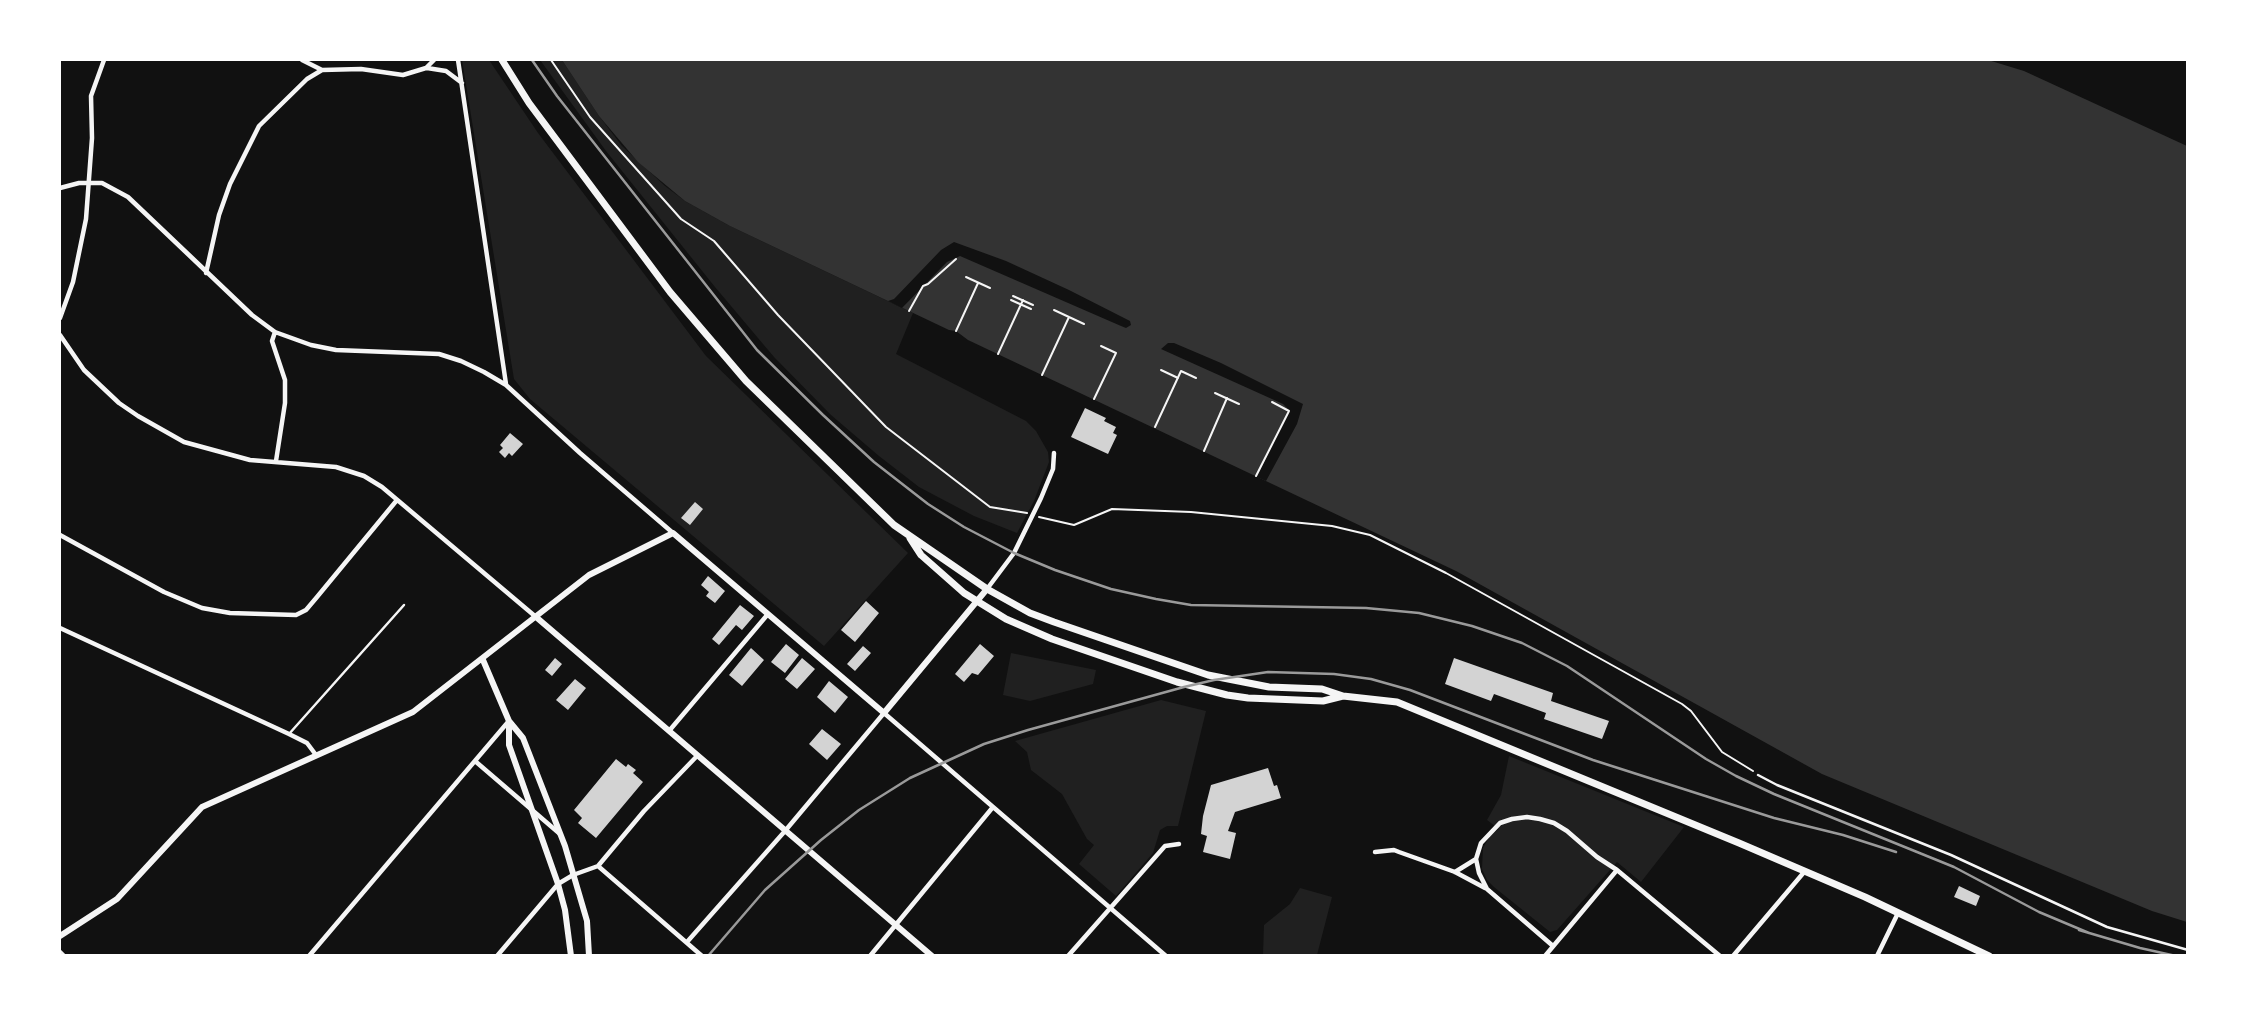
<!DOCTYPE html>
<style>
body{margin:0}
#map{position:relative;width:2247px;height:1015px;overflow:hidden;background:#111;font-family:Arial,sans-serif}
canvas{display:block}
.frame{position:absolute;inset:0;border:61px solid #fff;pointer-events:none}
</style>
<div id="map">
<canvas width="2247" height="1015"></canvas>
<div class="frame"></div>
</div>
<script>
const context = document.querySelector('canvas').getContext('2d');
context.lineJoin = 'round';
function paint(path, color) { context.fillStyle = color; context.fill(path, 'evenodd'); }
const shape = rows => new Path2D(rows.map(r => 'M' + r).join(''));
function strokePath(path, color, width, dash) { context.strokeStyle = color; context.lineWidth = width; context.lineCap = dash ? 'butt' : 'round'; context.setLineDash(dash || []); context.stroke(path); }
const green = shape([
 [462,60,489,60,538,133,706,356,908,553,824,646,530,399,514,379],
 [540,60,562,60,599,116,622,146,665,186,685,201,730,226,913,313,896,354,1026,421,1036,431,1048,452,1049,462,1034,501,1017,533,974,516,919,487,879,456,831,415,774,357,715,287,606,151],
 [1011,653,1096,670,1093,684,1030,701,1003,695],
 [1161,700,1206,711,1178,826,1167,826,1160,830,1153,853,1116,896,1079,864,1094,845,1087,839,1062,794,1031,770,1027,752,1015,741],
 [1509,756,1684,827,1641,882,1617,862,1557,930,1550,932,1494,887,1487,880,1482,869,1483,848,1490,836,1499,829,1487,820,1501,795],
 [1300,888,1332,897,1317,955,1263,955,1264,925,1290,904]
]);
const water = shape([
 [562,60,1988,60,2024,71,2187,146,2187,922,2152,911,1822,774,1456,571,968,340,956,331,949,330,730,226,685,201,638,162,599,116]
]);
const pier = shape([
 [954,242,1006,261,1069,290,1130,321,1131,325,1126,328,1121,326,960,256,947,262,902,308,888,301,894,299,941,250],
 [1168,343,1174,343,1221,363,1303,404,1297,424,1266,481,1257,477,1289,410,1283,404,1161,349]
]);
const building = shape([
 [1085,408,1106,418,1104,421,1116,427,1113,433,1117,435,1108,454,1071,437],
 [510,433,523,444,512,456,509,453,505,458,499,452,503,448,500,445],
 [695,502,703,509,690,525,681,518],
 [708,576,725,591,715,603,706,596,709,592,701,585],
 [866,601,879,613,855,642,841,630],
 [740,605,754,616,742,630,736,625,719,645,712,639],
 [786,644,799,655,785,673,771,662],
 [980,644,994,656,978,675,972,673,964,682,955,674],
 [863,646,871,653,855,671,847,664],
 [751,648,764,660,742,686,729,675],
 [555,658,562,664,552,676,545,670],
 [802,658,815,669,797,689,785,679],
 [1454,658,1553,693,1551,701,1609,721,1602,739,1544,719,1546,713,1494,694,1491,701,1445,684],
 [575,679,586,688,568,710,556,700],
 [829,681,848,697,835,713,817,697],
 [822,729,841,744,827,760,809,744],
 [616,759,626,767,628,764,636,770,633,773,643,782,596,838,578,823,582,818,574,810],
 [1268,768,1274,786,1277,785,1281,798,1235,812,1228,831,1236,833,1230,859,1203,852,1207,836,1201,834,1203,816,1211,785],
 [1959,886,1980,896,1976,906,1954,897]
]);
const path = shape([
 [551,60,590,117,681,219,714,241,778,315,886,427,990,507,1027,513],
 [966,277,990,288],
 [1013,296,1033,305],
 [1011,300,1031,309],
 [1054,310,1084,324],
 [909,311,923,286,928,284,956,259],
 [956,331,978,283],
 [998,354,1023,300],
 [1161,370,1178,378],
 [1042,375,1069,317],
 [1215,393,1239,404],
 [1094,399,1116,353,1101,346],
 [1155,427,1181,371,1196,378],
 [1204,451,1227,398],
 [1256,476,1289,411,1272,402],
 [1039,517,1074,525,1112,509,1191,512,1332,526,1370,535,1446,573,1682,704,1691,711,1722,752,1753,771]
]);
const service = shape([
 [289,734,404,605],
 [1758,775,1777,785,1951,855,2107,927,2188,950]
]);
const minor = shape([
 [302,60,322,70,361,69,403,75,426,68,434,60],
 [458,60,506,384],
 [427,68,446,71,462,83],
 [60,188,79,183,102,183,128,197,252,315,275,332,311,345,336,350,439,354,461,361,484,372,506,385,580,453,673,533],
 [206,273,219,215,230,184,259,126,307,79,322,70],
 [60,318,73,282,86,219,92,138,91,96,104,60],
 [275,332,272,341,285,380,285,403,276,461],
 [60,335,84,370,119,403,138,416,184,442,250,460,336,467,364,476,382,487,536,617],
 [60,535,164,592,202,608,230,613,296,615,306,610,317,597,397,500],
 [987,589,1014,553,1041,498,1053,469,1054,453],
 [60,628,289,734,307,743,316,755],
 [669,731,768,614],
 [475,761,560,834],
 [1375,852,1394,850,1399,852,1455,872,1485,888],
 [598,866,702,956],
 [1455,872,1476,859],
 [687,942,785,831,884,713,1166,956],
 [1553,946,1487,889,1479,873,1476,859,1481,843,1500,823,1512,819,1527,817,1540,819,1554,823,1567,831,1597,857,1617,870,1720,956],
 [60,952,64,956],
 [309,956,508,722],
 [497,956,558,884,573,875,598,866,644,811,697,756],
 [870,956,993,807],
 [1068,956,1165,846,1179,844],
 [1545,956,1617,870],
 [1733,956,1805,871],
 [1877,956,1898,913]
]);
const tertiary = shape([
 [536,617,932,956],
 [483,660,509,721,523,738,565,846,587,921,589,956],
 [509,721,509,745,558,884,565,910,571,956],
 [60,936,117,899,202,807,413,712,589,575,673,533,884,713,987,589]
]);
const primary = shape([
 [502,60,529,103,670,292,746,381,894,525,987,589,1030,613,1054,622,1208,675,1269,687,1322,689,1343,696,1397,702,1739,843,1865,897,1989,956],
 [910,538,921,555,964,593,1006,619,1052,639,1177,682,1227,695,1248,698,1323,701,1343,696]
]);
const rail = shape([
 [532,60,557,96,757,350,823,415,874,462,928,504,964,527,1014,553,1055,570,1111,589,1156,599,1191,605,1366,608,1419,613,1472,626,1522,643,1567,666,1706,759,1736,776,1774,794,1954,867,2039,912,2089,933],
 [2079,930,2140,948,2176,956],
 [708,956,765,890,821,840,859,810,910,778,984,744,1028,730,1184,687,1214,680,1268,672,1334,674,1371,679,1410,690,1593,760,1774,818,1843,835,1896,852]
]);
paint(green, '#202020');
paint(water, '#333');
paint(pier, '#111');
paint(building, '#d3d3d3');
strokePath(path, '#f5f5f5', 2);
strokePath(service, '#f5f5f5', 2.5);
strokePath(minor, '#f5f5f5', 4.5);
strokePath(tertiary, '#f5f5f5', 6);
strokePath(primary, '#f5f5f5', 7);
strokePath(rail, '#9a9a9a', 2.5);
</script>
